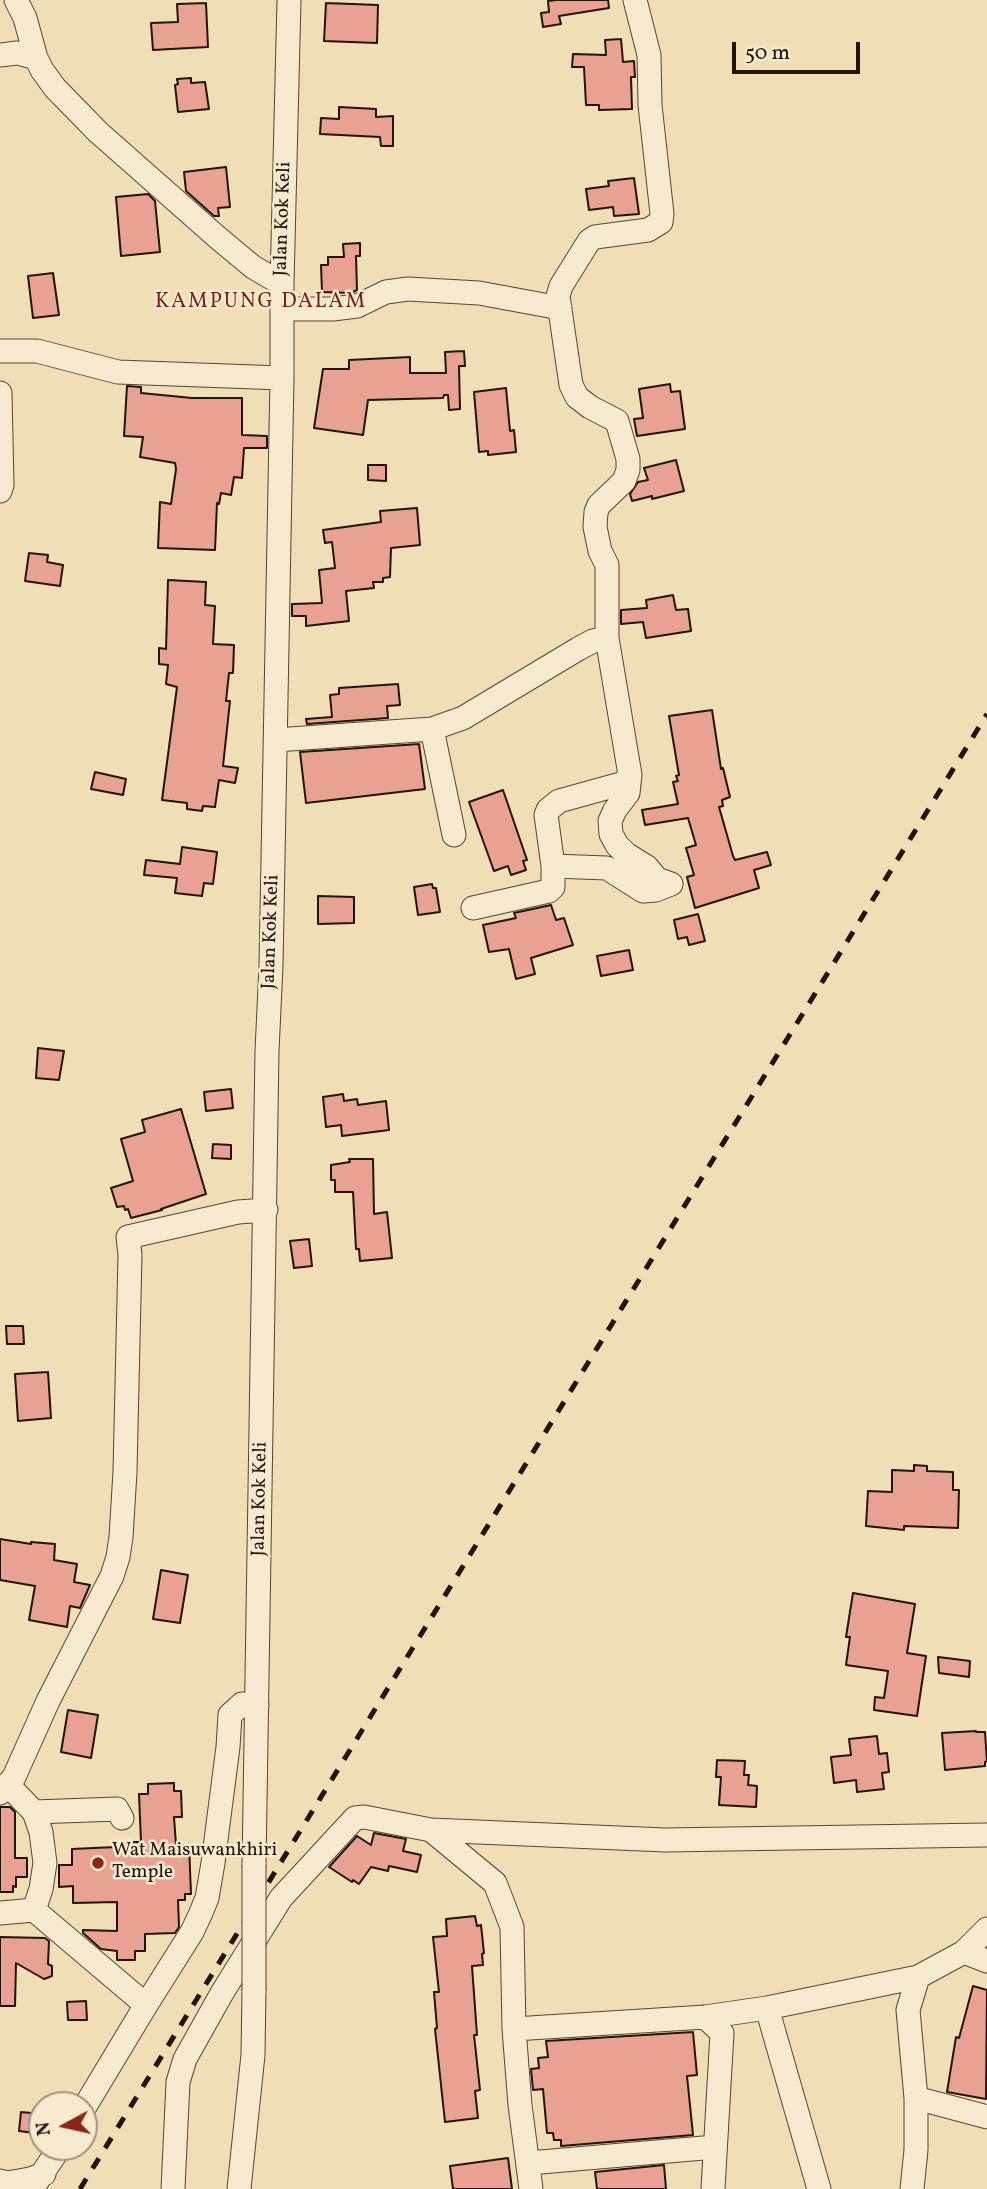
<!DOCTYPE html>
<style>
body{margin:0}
#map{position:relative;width:987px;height:2189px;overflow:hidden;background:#f0deb4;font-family:Vollkorn,serif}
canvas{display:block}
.north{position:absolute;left:28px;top:2091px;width:70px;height:70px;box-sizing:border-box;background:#f5eace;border:2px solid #a09480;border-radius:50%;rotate:262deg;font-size:19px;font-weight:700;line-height:28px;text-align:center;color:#20140c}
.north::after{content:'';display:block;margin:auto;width:24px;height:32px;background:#8f2418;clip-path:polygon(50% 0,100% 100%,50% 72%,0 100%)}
.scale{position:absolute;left:732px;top:42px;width:128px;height:32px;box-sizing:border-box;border:4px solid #20140c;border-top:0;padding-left:9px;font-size:21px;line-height:24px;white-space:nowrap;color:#20140c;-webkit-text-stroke:5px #f5eace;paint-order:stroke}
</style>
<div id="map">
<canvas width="987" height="2189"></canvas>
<div class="north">N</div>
<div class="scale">50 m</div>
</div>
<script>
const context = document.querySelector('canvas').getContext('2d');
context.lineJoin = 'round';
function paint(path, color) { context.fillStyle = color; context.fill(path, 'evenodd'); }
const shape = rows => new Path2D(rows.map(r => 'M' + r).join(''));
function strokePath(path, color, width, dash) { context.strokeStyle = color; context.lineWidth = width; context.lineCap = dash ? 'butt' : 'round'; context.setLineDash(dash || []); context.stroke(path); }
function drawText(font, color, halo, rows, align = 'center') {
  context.font = font + ' Vollkorn,serif'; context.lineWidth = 5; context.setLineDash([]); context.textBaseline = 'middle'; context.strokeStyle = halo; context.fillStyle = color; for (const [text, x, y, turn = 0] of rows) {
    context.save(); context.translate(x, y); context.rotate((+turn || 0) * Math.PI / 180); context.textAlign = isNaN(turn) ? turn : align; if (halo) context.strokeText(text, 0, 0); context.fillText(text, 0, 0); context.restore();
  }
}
const building = shape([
 [556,0,608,0,609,8,559,16,561,24,543,27,541,13,549,12,548,1,556,0],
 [206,3,208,47,153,50,151,23,178,22,177,4,206,3],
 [326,3,378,5,377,43,324,41,326,3],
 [621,39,623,62,634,61,635,77,631,77,632,109,599,110,599,105,586,105,584,67,572,67,573,54,606,55,605,40,621,39],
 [191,78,191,83,205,82,209,109,178,112,175,85,178,84,177,79,191,78],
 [339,107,376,109,376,117,393,116,393,146,381,146,380,137,320,134,321,118,339,119,339,107],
 [226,167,230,207,218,208,219,216,214,216,186,191,184,172,226,167],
 [634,178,639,214,614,216,613,207,589,210,586,189,609,186,608,181,634,178],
 [148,194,155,201,160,252,121,256,116,197,148,194],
 [360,243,360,256,356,256,357,290,351,293,322,292,321,265,328,265,328,257,344,257,343,244,360,243],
 [53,273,59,315,33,318,28,276,53,273],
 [464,351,465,366,459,366,460,409,449,410,448,395,444,395,443,398,368,400,363,435,314,428,323,369,349,369,349,360,410,357,410,373,446,373,445,352,464,351],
 [670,384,671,392,680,391,685,429,637,436,634,419,643,418,639,389,670,384],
 [127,386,141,387,141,393,192,398,242,398,242,435,267,436,267,448,244,448,242,478,234,477,231,495,221,493,219,504,217,503,215,550,158,548,160,502,171,504,176,469,175,463,140,457,143,437,124,436,127,386],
 [506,388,510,431,514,430,516,452,488,455,488,451,479,452,474,392,506,388],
 [676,460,684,491,652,499,652,496,632,501,630,494,638,482,648,480,644,468,676,460],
 [368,465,386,465,386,481,368,480,368,465],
 [417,508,420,545,391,548,390,577,383,578,383,582,373,582,374,588,346,591,349,621,306,626,306,616,292,616,292,604,322,603,319,570,335,568,332,542,325,543,323,530,381,522,380,511,417,508],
 [29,553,48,555,47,562,63,565,60,586,25,581,29,553],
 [168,580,206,582,205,605,215,606,213,644,234,645,233,673,229,673,226,701,230,701,223,766,238,768,235,783,219,780,215,807,203,806,202,811,187,809,187,803,162,800,177,687,166,684,168,665,159,664,159,648,166,649,168,580],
 [673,595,676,610,688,609,691,631,646,638,643,622,621,624,621,610,647,608,646,600,673,595],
 [398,684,400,705,387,706,388,718,307,724,306,719,332,717,330,695,339,694,339,688,398,684],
 [712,710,721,769,723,768,730,797,722,800,723,806,719,807,733,856,735,860,767,852,771,865,754,870,759,888,695,908,687,877,694,875,686,848,696,845,688,818,645,825,642,810,678,804,673,782,678,781,676,776,679,775,669,716,712,710],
 [419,744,425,789,306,803,300,752,419,744],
 [95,772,126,779,123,795,91,789,95,772],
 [503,790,527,860,523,861,526,870,511,875,508,866,494,871,469,802,503,790],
 [182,847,217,852,213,884,204,883,202,896,175,893,177,878,144,875,146,860,180,864,182,847],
 [432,884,433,888,436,888,440,912,418,915,414,887,432,884],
 [318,896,354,897,354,923,318,924,318,896],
 [551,905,556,920,564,918,573,945,531,958,535,974,516,979,509,949,489,952,483,925,516,918,514,913,551,905],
 [698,914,705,941,689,945,687,937,678,939,674,920,698,914],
 [629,950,633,970,601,976,597,956,629,950],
 [38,1048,64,1051,59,1080,36,1078,38,1048],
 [231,1089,233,1108,206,1111,204,1092,231,1089],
 [343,1094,344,1101,357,1099,358,1105,386,1101,389,1130,342,1136,341,1125,326,1127,323,1097,343,1094],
 [181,1109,206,1194,161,1209,162,1210,131,1218,128,1209,125,1210,124,1206,117,1207,111,1188,133,1181,121,1139,145,1132,142,1120,181,1109],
 [213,1144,231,1145,231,1159,212,1158,213,1144],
 [349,1159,373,1159,374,1214,387,1212,392,1258,360,1261,359,1249,356,1249,353,1192,335,1192,335,1180,331,1180,331,1165,350,1162,349,1159],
 [309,1239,312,1266,294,1268,290,1241,309,1239],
 [6,1326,23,1326,24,1344,7,1344,6,1326],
 [48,1372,51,1418,18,1421,15,1374,48,1372],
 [914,1465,927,1466,927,1471,953,1472,953,1490,959,1490,958,1528,904,1526,904,1530,866,1526,868,1491,892,1492,892,1470,914,1471,914,1465],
 [0,1539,31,1544,31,1542,55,1544,54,1560,77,1564,74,1582,90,1585,80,1608,70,1606,67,1627,29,1620,35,1586,0,1580,0,1539],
 [161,1570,188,1575,180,1623,153,1619,161,1570],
 [853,1593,915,1604,907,1653,926,1656,917,1716,874,1710,875,1697,884,1698,888,1671,846,1665,850,1637,846,1637,853,1593],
 [938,1657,970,1661,969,1677,939,1673,938,1657],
 [68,1710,98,1715,91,1758,61,1752,68,1710],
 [976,1731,976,1732,985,1732,987,1761,985,1762,985,1766,945,1770,942,1733,976,1731],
 [877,1736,879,1754,887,1753,889,1772,882,1773,884,1789,857,1792,856,1780,834,1783,831,1757,851,1755,849,1739,877,1736],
 [717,1760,745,1761,744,1775,749,1775,748,1785,757,1786,756,1807,719,1805,721,1777,716,1777,717,1760],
 [174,1783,174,1791,181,1791,182,1817,174,1817,176,1845,189,1845,191,1894,185,1894,185,1900,178,1900,179,1927,175,1933,145,1934,145,1951,135,1951,135,1960,117,1960,117,1951,101,1949,83,1933,83,1930,117,1931,117,1902,73,1903,73,1886,59,1887,59,1865,72,1865,72,1849,116,1847,115,1842,141,1842,139,1794,148,1794,148,1784,174,1783],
 [0,1807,10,1807,15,1812,15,1858,27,1858,27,1877,16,1877,16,1887,13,1886,13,1892,0,1892,0,1807],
 [374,1833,406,1839,403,1851,421,1855,417,1872,389,1866,388,1871,371,1867,359,1884,353,1880,352,1882,329,1867,357,1836,371,1845,374,1833],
 [475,1916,477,1926,481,1925,484,1953,482,1954,483,1965,472,1966,477,2035,474,2035,480,2090,475,2091,478,2118,445,2122,435,2029,437,2028,434,1992,439,1992,433,1937,447,1936,446,1919,475,1916],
 [0,1937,45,1938,49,1941,48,1964,52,1966,52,1976,44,1979,16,1963,15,2006,0,2006,0,1937],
 [973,1986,987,1990,986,2099,947,2092,956,2037,959,2038,973,1986],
 [86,2001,87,2020,68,2020,67,2002,86,2001],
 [693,2032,697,2075,687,2076,693,2135,561,2146,561,2140,554,2140,553,2133,547,2133,543,2089,533,2090,531,2069,539,2068,538,2058,548,2057,546,2041,693,2032],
 [21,2112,42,2114,42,2134,19,2131,21,2112],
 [508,2158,512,2189,453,2189,450,2166,508,2158],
 [664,2165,666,2189,597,2189,595,2172,664,2165]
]);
const minor = shape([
 [16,0,25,18,36,58,42,70,55,88,98,132,217,237,253,267,282,284],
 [635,0,649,55,650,105,662,214,661,222,648,230,595,237,589,241,561,286,558,296,571,385,577,397,590,407,617,421,628,459,628,470,624,481,599,505,596,512,595,527,600,551,607,565,607,638,630,775,628,793,615,810,610,821,611,834,617,845,626,854,647,867,657,879,671,884],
 [0,55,17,53,36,58],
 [282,309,333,309,357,306,386,292,408,289,479,293,560,308],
 [0,351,37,351,118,372,282,378],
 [0,393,2,485,0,491],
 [432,729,454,835],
 [276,740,432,729,463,718,578,649,593,641,607,638],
 [553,866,607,868,643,891,656,890,671,884],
 [473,908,549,891,553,887,553,866,546,815,548,810,559,801,624,783,630,775],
 [8,1785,34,1812,41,1832,45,1863,41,1889,34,1910,146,2005],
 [0,1793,14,1777,48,1701,112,1576,118,1557,121,1537,125,1472,130,1255,128,1237,238,1212,266,1210],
 [34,1812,117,1809,122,1818],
 [431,1830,495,1883,512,1927,514,2029,520,2105,531,2189],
 [254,1865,267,1051,271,966,282,378,282,284,289,0],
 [0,1913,34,1910],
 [964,1952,987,1961],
 [767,2008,819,2189],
 [705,2017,722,2033,713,2189],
 [514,2029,705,2017,767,2008,918,1977,964,1952,987,1929],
 [916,2098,987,2117],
 [84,2108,146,2005,192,1932,200,1915,207,1898,213,1863,228,1747,230,1715,242,1704,257,1705],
 [529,2163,715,2147],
 [0,2181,7,2183,30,2179,44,2174],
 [32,2189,60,2147],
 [173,2189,178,2082,185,2059,222,1993,281,1898,355,1818,364,1817,431,1830,665,1840,987,1835],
 [239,2189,253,2055,254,1990],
 [912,2189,916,2150,916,2098,908,2010,918,1977]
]);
const rail = shape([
 [80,2189,987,714]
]);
const minorBridge = shape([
 [254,1990,254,1865]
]);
const markers = [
 [98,1863,7,"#8f2418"]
];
const streetNames = [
 ["Jalan Kok Keli",284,219,-88],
 ["Jalan Kok Keli",272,932,-88],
 ["Jalan Kok Keli",261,1499,-89]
];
const poiNames = [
 ["Wat Maisuwankhiri",112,1852],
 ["Temple",112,1874]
];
const neighbourhoodNames = [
 ["KAMPUNG DALAM",261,303]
];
paint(building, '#e9a292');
strokePath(building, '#20140c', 2);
strokePath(minor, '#544636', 25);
strokePath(minor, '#f5eace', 23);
strokePath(rail, '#20140c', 5, [12, 12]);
strokePath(minorBridge, '#544636', 25, []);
strokePath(minorBridge, '#f5eace', 23);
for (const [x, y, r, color] of markers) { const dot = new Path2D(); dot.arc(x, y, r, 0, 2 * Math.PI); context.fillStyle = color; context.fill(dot); strokePath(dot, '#f5eace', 2.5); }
drawText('19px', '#20140c', '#f5eace', streetNames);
drawText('19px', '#20140c', '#f5eace', poiNames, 'left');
context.letterSpacing = '2px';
drawText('21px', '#7a1f14', '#f5eace', neighbourhoodNames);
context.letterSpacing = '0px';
</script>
